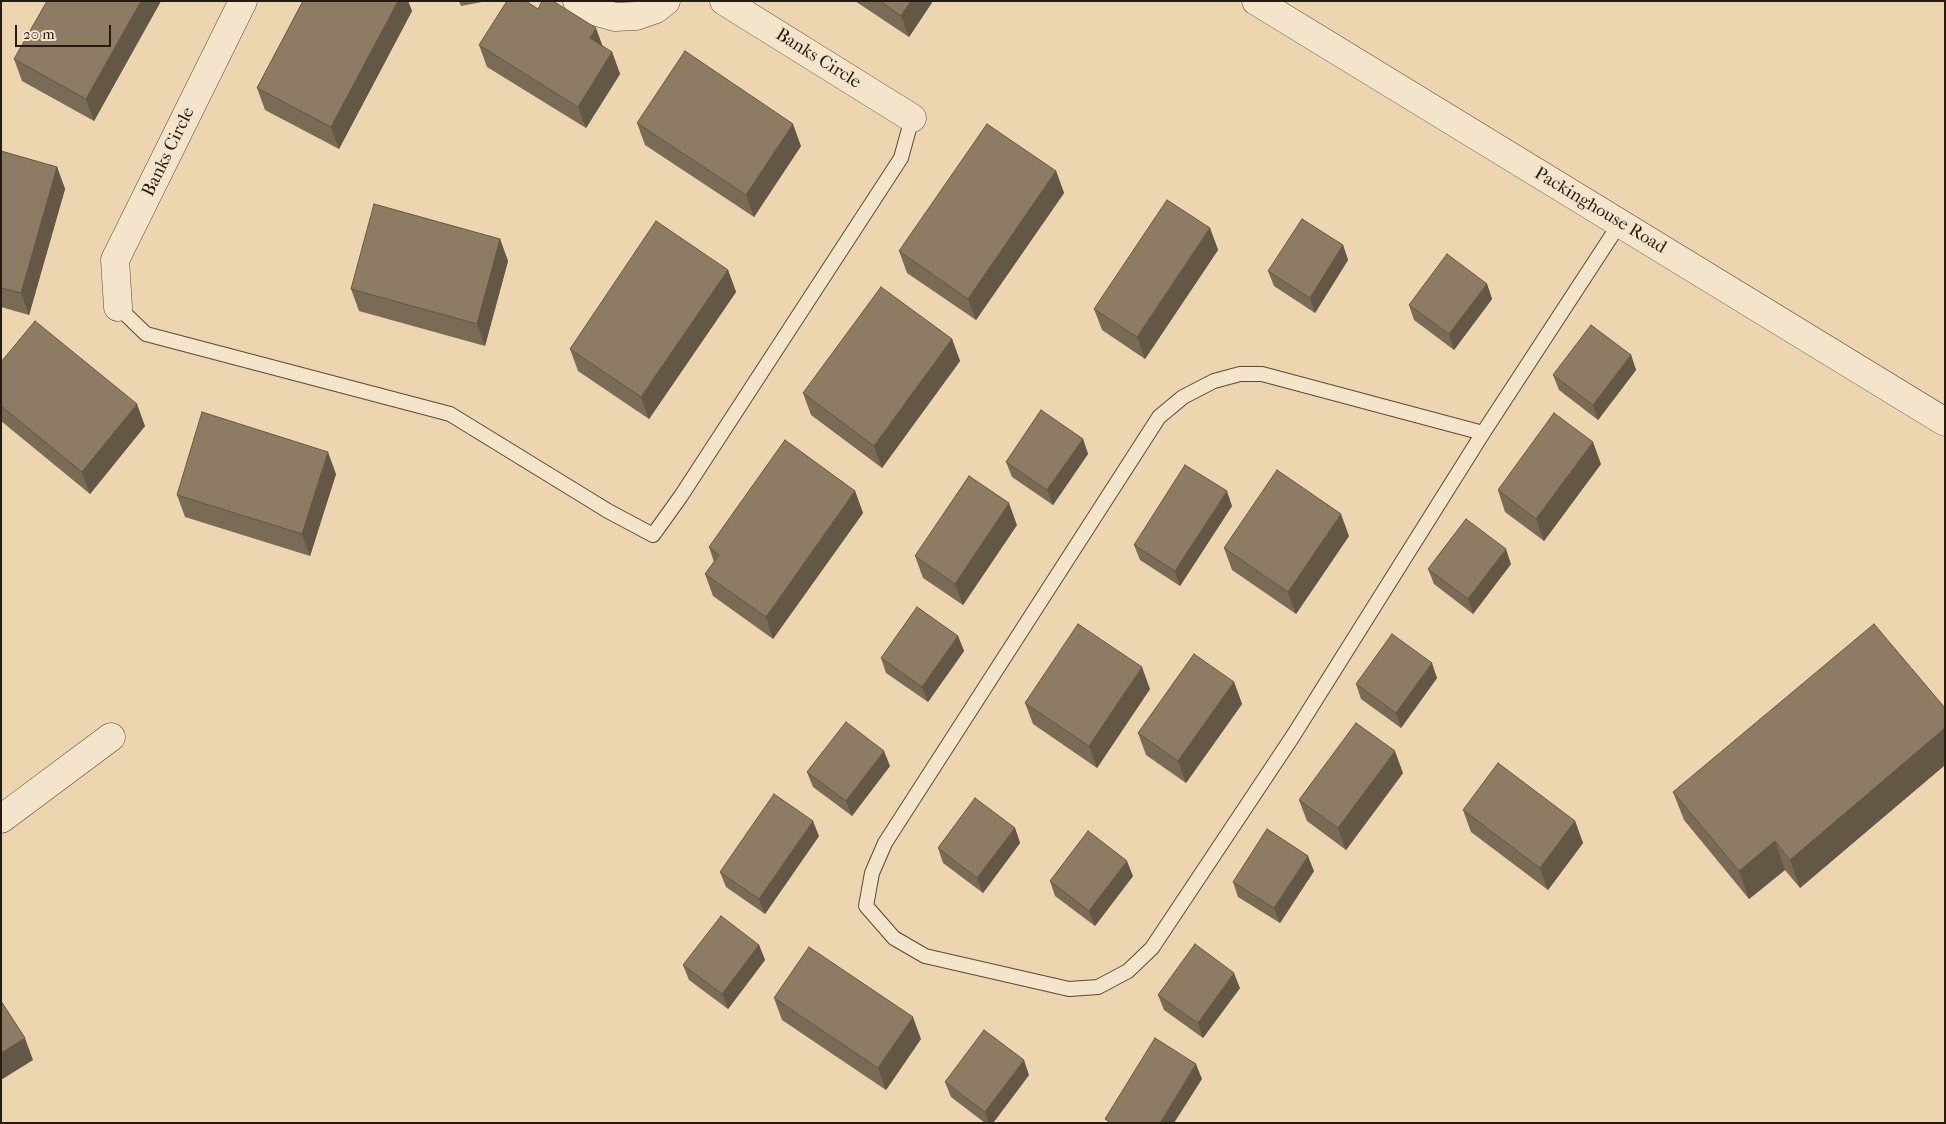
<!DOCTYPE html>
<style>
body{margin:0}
#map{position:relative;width:1946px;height:1124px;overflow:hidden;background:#edd5af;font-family:"IM FELL French Canon",serif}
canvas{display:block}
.frame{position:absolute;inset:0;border:2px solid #251c11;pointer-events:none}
.scale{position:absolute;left:15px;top:25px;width:96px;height:22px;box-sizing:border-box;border:2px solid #251c11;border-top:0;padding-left:6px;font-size:15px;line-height:18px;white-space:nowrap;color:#251c11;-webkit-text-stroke:4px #f3e4cb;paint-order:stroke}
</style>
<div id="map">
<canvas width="1946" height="1124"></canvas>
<div class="frame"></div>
<div class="scale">20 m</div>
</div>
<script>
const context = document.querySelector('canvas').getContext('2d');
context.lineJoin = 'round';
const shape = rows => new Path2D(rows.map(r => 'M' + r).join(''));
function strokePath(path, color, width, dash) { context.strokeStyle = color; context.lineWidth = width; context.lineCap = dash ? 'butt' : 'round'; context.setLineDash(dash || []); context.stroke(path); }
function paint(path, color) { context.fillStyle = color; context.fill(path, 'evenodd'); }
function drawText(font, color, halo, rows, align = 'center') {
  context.font = font + ' "IM FELL French Canon",serif'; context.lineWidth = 5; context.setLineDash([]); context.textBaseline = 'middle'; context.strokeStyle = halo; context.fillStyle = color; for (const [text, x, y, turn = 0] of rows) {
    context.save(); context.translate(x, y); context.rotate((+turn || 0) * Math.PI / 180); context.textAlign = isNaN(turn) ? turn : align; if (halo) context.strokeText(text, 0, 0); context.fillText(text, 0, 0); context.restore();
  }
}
const service = shape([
 [118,307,146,334,450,414,608,511,653,535,681,496,901,158,912,118],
 [1483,433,1262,374,1240,374,1214,381,1183,397,1159,417,885,843,872,873,866,906,894,938,925,956,1069,989,1098,987,1128,971,1152,948,1293,736,1483,433,1620,223]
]);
const minor = shape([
 [577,1,594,11,615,17,636,16,656,9,666,1],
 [724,1,912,118],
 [1256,1,1945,422],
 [118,307,115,260,243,1],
 [1,819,111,737]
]);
const wall = shape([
 [161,1,94,121,22,81,14,59],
 [303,1,408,1,412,11,339,149,265,110,257,88],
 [459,1,487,1,461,6],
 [855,1,933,1,909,37],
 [538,9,612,52,620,74,586,128,487,67,479,45],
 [637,123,801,146,754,217,645,145],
 [1,151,57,167,65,189,29,315,1,307],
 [1056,171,1064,193,976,320,907,273,899,251],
 [1210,228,1218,250,1145,359,1102,330,1094,309],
 [500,239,508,261,485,346,359,311,351,289],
 [1343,245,1348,260,1315,313,1274,286,1268,271],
 [728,270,736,292,649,419,578,371,570,349],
 [1487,284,1492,299,1454,350,1414,320,1409,305],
 [952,339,960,361,882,468,811,415,803,393],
 [1631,355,1636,370,1598,420,1559,390,1553,375],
 [1,362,145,426,90,494,1,421],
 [1083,439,1088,454,1053,505,1012,477,1006,462],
 [1601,464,1544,541,1505,512,1498,490],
 [336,474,310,556,185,517,177,495],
 [855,491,863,513,773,639,713,596,705,574,714,562,709,547],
 [1232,506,1180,586,1140,560,1134,545],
 [1017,525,963,605,923,578,915,556],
 [1349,536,1296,614,1232,570,1224,548],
 [1511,564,1473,614,1434,584,1428,569],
 [958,636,964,651,928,702,886,673,881,658],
 [1437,678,1401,728,1361,699,1356,684],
 [1234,682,1242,704,1186,783,1146,755,1138,733],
 [1150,689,1097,768,1033,724,1025,703],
 [1945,708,1945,765,1800,888,1785,870,1749,899,1684,820,1673,792],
 [890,766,852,816,813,787,807,772],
 [1403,773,1346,850,1307,821,1299,800],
 [1463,810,1575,821,1583,843,1548,890,1471,832],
 [1015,828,1020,843,983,893,943,863,938,848],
 [819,836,765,914,726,887,720,872],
 [1314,871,1280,923,1238,897,1233,882],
 [1133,876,1095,926,1055,896,1050,881],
 [759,945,765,960,728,1009,689,980,683,965],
 [1240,988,1203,1038,1164,1010,1158,995],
 [774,998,921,1039,886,1090,782,1020],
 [1029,1075,993,1123,985,1123,951,1097,945,1082]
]);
const shadedWall = shape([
 [141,1,161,1,94,121,86,99],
 [398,1,408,1,412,11,339,149,331,127],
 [911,1,933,1,909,37,901,16],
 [596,28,604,50,590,38],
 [612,52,620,74,586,128,578,107],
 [793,124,801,146,754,217,746,195],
 [57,167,65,189,29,315,21,293],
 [1056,171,1064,193,976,320,968,299],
 [1210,228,1218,250,1145,359,1137,337],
 [500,239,508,261,485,346,477,324],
 [1343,245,1348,260,1315,313,1310,298],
 [728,270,736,292,649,419,641,397],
 [1487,284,1492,299,1454,350,1449,334],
 [952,339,960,361,882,468,874,446],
 [1631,355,1636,370,1598,420,1593,405],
 [137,404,145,426,90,494,82,472],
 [1083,439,1088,454,1053,505,1047,490],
 [1593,442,1601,464,1544,541,1536,519],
 [328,452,336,474,310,556,302,534],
 [855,491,863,513,773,639,766,617],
 [1227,491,1232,506,1180,586,1175,571],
 [1009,503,1017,525,963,605,955,584],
 [1341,514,1349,536,1296,614,1288,592],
 [1506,549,1511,564,1473,614,1468,599],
 [958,636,964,651,928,702,922,687],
 [1432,663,1437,678,1401,728,1396,713],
 [1142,667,1150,689,1097,768,1089,746],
 [1234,682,1242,704,1186,783,1178,761],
 [1945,728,1945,765,1800,888,1790,860],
 [884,751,890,766,852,816,846,801],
 [1395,751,1403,773,1346,850,1338,828],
 [813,821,819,836,765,914,759,899],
 [1575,821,1583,843,1548,890,1540,868],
 [1015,828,1020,843,983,893,977,878],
 [1775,841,1785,870,1749,899,1739,871],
 [1308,856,1314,871,1280,923,1274,908],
 [1127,861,1133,876,1095,926,1089,911],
 [759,945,765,960,728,1009,722,994],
 [1234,973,1240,988,1203,1038,1198,1023],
 [913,1017,921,1039,886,1090,878,1068],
 [25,1038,33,1060,1,1080,1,1053],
 [1024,1060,1029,1075,993,1123,989,1123,985,1112],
 [1196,1064,1202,1079,1174,1123,1160,1123]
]);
const building = shape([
 [47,1,141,1,86,99,14,59,47,1],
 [303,1,398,1,331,127,257,88,303,1],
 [507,1,526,1,538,9,542,1,553,1,596,28,590,38,612,52,578,107,479,45,507,1],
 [880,1,911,1,901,16,880,1],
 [685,51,793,124,746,195,637,123,685,51],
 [987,124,1056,171,968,299,899,251,987,124],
 [1,151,57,167,21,293,1,288,1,151],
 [1167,200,1210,228,1137,337,1094,309,1167,200],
 [374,204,500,239,477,324,351,289,374,204],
 [1302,219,1343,245,1310,298,1268,271,1302,219],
 [656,221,728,270,641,397,570,349,656,221],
 [1447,254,1487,284,1449,334,1409,305,1447,254],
 [881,287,952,339,874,446,803,393,881,287],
 [35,321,137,404,82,472,1,406,1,362,35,321],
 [1591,325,1631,355,1593,405,1553,375,1591,325],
 [1041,410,1083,439,1047,490,1006,462,1041,410],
 [202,412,328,452,302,534,177,495,202,412],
 [1554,413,1593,442,1536,519,1498,490,1554,413],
 [785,440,855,491,766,617,705,574,719,555,709,547,785,440],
 [1185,465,1227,491,1175,571,1134,545,1185,465],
 [1277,470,1341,514,1288,592,1224,548,1277,470],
 [969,476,1009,503,955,584,915,556,969,476],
 [1466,519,1506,549,1468,599,1428,569,1466,519],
 [917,607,958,636,922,687,881,658,917,607],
 [1078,624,1142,667,1089,746,1025,703,1078,624],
 [1874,624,1945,708,1945,728,1790,860,1775,841,1739,871,1673,792,1874,624],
 [1392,634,1432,663,1396,713,1356,684,1392,634],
 [1194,654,1234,682,1178,761,1138,733,1194,654],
 [846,722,884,751,846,801,807,772,846,722],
 [1356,723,1395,751,1338,828,1299,800,1356,723],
 [1498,763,1575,821,1540,868,1463,810,1498,763],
 [774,794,813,821,759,899,720,872,774,794],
 [975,798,1015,828,977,878,938,848,975,798],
 [1267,829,1308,856,1274,908,1233,882,1267,829],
 [1088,831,1127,861,1089,911,1050,881,1088,831],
 [721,916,759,945,722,994,683,965,721,916],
 [1195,944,1234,973,1198,1023,1158,995,1195,944],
 [809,947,913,1017,878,1068,774,998,809,947],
 [1,1001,25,1038,1,1053,1,1001],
 [984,1030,1024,1060,985,1112,945,1082,984,1030],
 [1155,1038,1196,1064,1160,1123,1111,1123,1105,1119,1155,1038]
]);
const streetNames = [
 ["Banks Circle",818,59,32],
 ["Banks Circle",169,152,-64],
 ["Packinghouse Road",1600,211,31]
];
strokePath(service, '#574a38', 16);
strokePath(minor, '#574a38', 29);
strokePath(service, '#f3e4cb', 14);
strokePath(minor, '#f3e4cb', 28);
paint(wall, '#796b55');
paint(shadedWall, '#635745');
paint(building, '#8d7c63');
strokePath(building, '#635745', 1);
drawText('18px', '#251c11', '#f3e4cb', streetNames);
</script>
